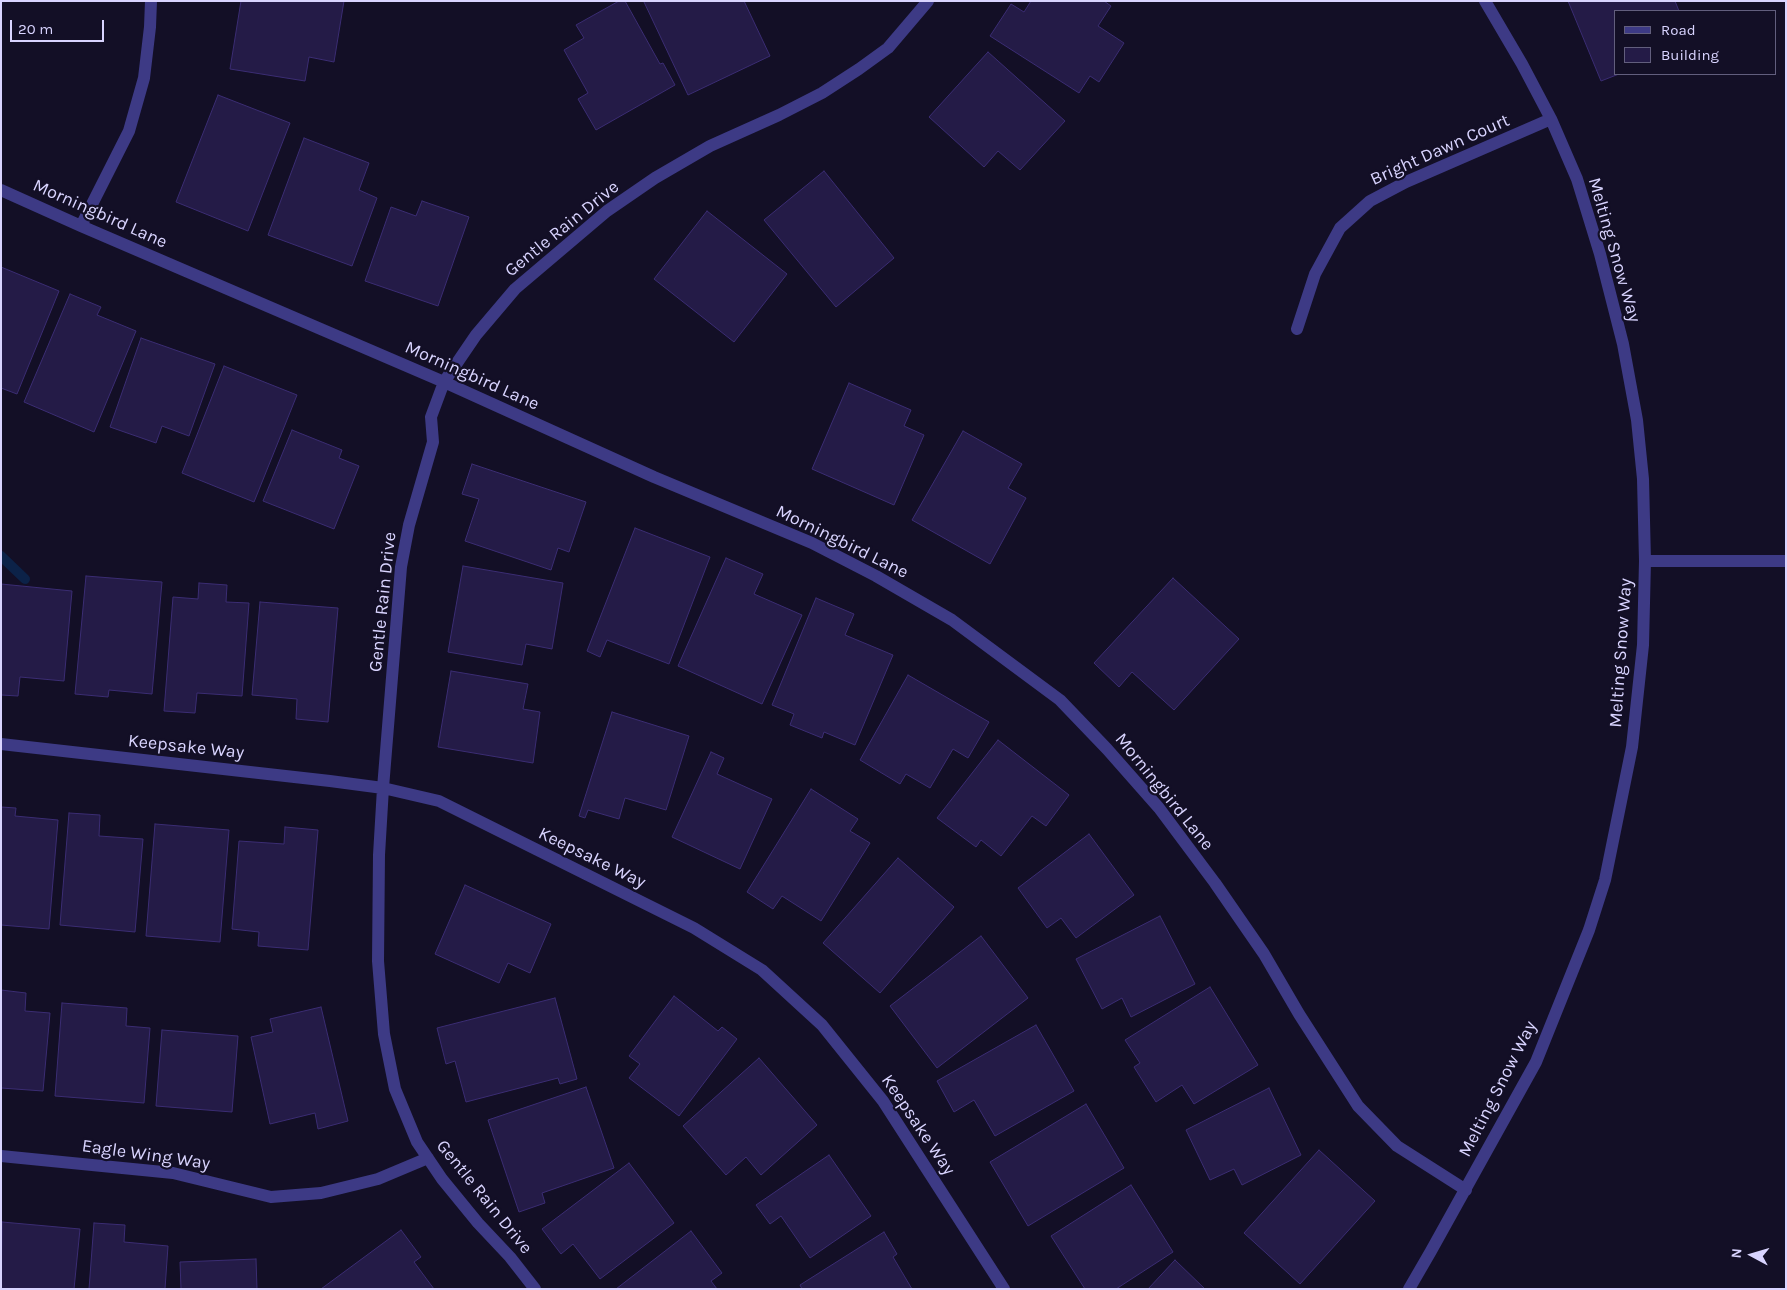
<!DOCTYPE html>
<style>
body{margin:0}
#map{position:relative;width:1787px;height:1290px;overflow:hidden;background:#130f26;font-family:Karla,sans-serif}
canvas{display:block}
.frame{position:absolute;inset:0;border:2px solid #d9d4ff;pointer-events:none}
.legend{position:absolute;left:1614px;top:10px;width:162px;height:65px;box-sizing:border-box;background:#130f26;border:1px solid #625e7d;margin:0;padding:6px 9px;list-style:none;font-size:15px;color:#d9d4ff}
.legend li{display:flex;align-items:center;gap:10px;height:25px}
.legend b{width:25px;border:1px solid #625e7d}
.north{position:absolute;left:1727px;top:1230px;width:50px;height:50px;-webkit-text-stroke:4px #130f26;paint-order:stroke;rotate:276deg;font-size:14px;font-weight:700;line-height:20px;text-align:center;color:#d9d4ff}
.north::after{content:'';display:block;margin:auto;width:18px;height:22px;background:#d9d4ff;clip-path:polygon(50% 0,100% 100%,50% 72%,0 100%)}
.scale{position:absolute;left:10px;top:20px;width:94px;height:22px;box-sizing:border-box;border:2px solid #d9d4ff;border-top:0;padding-left:6px;font-size:15px;line-height:18px;white-space:nowrap;color:#d9d4ff;-webkit-text-stroke:4px #130f26;paint-order:stroke}
</style>
<div id="map">
<canvas width="1787" height="1290"></canvas>
<div class="frame"></div>
<ul class="legend">
<li><b style="height:6px;background:#3d3a85"></b>Road</li>
<li><b style="height:14px;background:#241b47"></b>Building</li>
</ul>
<div class="north">N</div>
<div class="scale">20 m</div>
</div>
<script>
const context = document.querySelector('canvas').getContext('2d');
context.lineJoin = 'round';
const shape = rows => new Path2D(rows.map(r => 'M' + r).join(''));
function strokePath(path, color, width, dash) { context.strokeStyle = color; context.lineWidth = width; context.lineCap = dash ? 'butt' : 'round'; context.setLineDash(dash || []); context.stroke(path); }
function paint(path, color) { context.fillStyle = color; context.fill(path, 'evenodd'); }
function drawText(font, color, halo, rows, align = 'center') {
  context.font = font + ' Karla,sans-serif'; context.lineWidth = 4.5; context.setLineDash([]); context.textBaseline = 'middle'; context.strokeStyle = halo; context.fillStyle = color; for (const [text, x, y, turn = 0] of rows) {
    context.save(); context.translate(x, y); context.rotate((+turn || 0) * Math.PI / 180); context.textAlign = isNaN(turn) ? turn : align; if (halo) context.strokeText(text, 0, 0); context.fillText(text, 0, 0); context.restore();
  }
}
const stream = shape([
 [1,556,25,579]
]);
const building = shape([
 [241,1,344,1,334,62,309,57,305,81,230,69,241,1],
 [619,1,625,1,660,64,663,63,675,85,596,130,578,99,588,93,564,50,584,38,576,25,619,1],
 [645,1,744,1,770,56,688,95,644,2,645,1],
 [1031,1,1104,1,1111,6,1098,26,1124,43,1099,82,1090,76,1079,93,990,36,1011,4,1024,12,1031,1],
 [1568,1,1675,1,1679,11,1616,11,1616,74,1619,74,1601,81,1568,1],
 [988,52,1065,121,1020,170,998,151,984,167,929,117,988,52],
 [218,95,290,123,248,231,176,202,218,95],
 [304,138,369,163,359,190,377,198,352,266,268,235,304,138],
 [824,171,894,258,836,307,764,220,824,171],
 [422,201,469,217,438,306,365,281,391,207,416,216,422,201],
 [707,211,787,274,734,342,654,279,707,211],
 [1,267,59,291,17,394,1,388,1,267],
 [70,294,101,307,97,315,136,331,94,432,24,402,70,294],
 [141,338,215,364,189,436,162,426,156,443,110,427,141,338],
 [224,366,297,395,254,502,182,473,224,366],
 [849,383,911,410,904,426,924,435,894,505,812,469,849,383],
 [292,430,342,450,339,458,359,466,334,529,263,501,292,430],
 [963,431,1022,464,1008,488,1026,498,990,564,912,520,963,431],
 [472,464,586,502,569,552,558,548,551,570,465,541,479,499,462,494,472,464],
 [635,528,710,557,669,664,607,640,600,657,587,651,635,528],
 [726,558,763,574,754,594,802,615,762,704,678,666,726,558],
 [463,566,563,583,552,649,526,644,522,665,448,652,463,566],
 [86,576,162,582,152,694,109,690,108,697,75,694,86,576],
 [1173,578,1239,639,1174,710,1132,672,1119,687,1094,663,1173,578],
 [199,583,227,585,226,602,249,603,242,696,197,693,195,713,164,711,173,597,198,599,199,583],
 [1,584,72,591,64,681,20,677,18,696,1,695,1,584],
 [816,598,854,614,845,635,893,655,855,745,824,732,822,738,790,725,794,714,772,705,816,598],
 [260,602,338,608,328,722,296,719,297,699,252,695,260,602],
 [451,671,528,684,523,709,540,712,533,763,438,747,451,671],
 [908,675,989,722,968,758,953,749,930,788,906,774,900,784,860,760,908,675],
 [612,712,689,736,666,810,625,798,619,819,588,810,585,818,579,816,612,712],
 [998,740,1069,795,1046,826,1032,816,1001,856,981,840,976,847,937,818,998,740],
 [711,752,724,758,717,774,772,799,740,869,672,837,711,752],
 [811,789,858,819,850,831,870,843,821,921,782,896,773,909,747,892,811,789],
 [1,807,16,808,15,816,58,820,49,929,1,925,1,807],
 [69,813,100,815,99,836,143,839,135,932,60,925,69,813],
 [155,824,229,830,220,942,146,936,155,824],
 [285,827,318,830,308,950,258,946,259,932,232,929,239,841,284,844,285,827],
 [1089,834,1134,895,1076,938,1061,918,1047,928,1018,888,1089,834],
 [898,858,954,907,880,993,823,943,898,858],
 [465,885,551,924,530,973,508,963,499,983,435,954,465,885],
 [1160,916,1195,984,1131,1017,1122,998,1102,1009,1076,959,1160,916],
 [981,936,1028,998,937,1068,890,1006,981,936],
 [1210,987,1258,1065,1194,1104,1182,1085,1156,1102,1134,1067,1140,1063,1125,1040,1210,987],
 [1,990,26,993,25,1011,50,1013,43,1091,1,1088,1,990],
 [674,996,718,1031,722,1027,737,1039,679,1116,629,1078,640,1064,629,1056,674,996],
 [555,998,577,1079,560,1084,558,1078,466,1102,455,1061,446,1064,437,1028,555,998],
 [62,1003,127,1008,126,1026,150,1028,144,1103,55,1096,62,1003],
 [321,1007,348,1121,318,1129,315,1113,270,1124,251,1037,273,1032,270,1019,321,1007],
 [1036,1025,1074,1091,995,1136,974,1100,954,1112,937,1081,1036,1025],
 [162,1030,238,1036,232,1112,156,1106,162,1030],
 [759,1058,817,1125,761,1175,746,1157,726,1175,683,1126,759,1058],
 [586,1087,614,1168,542,1193,545,1203,519,1212,488,1120,586,1087],
 [1269,1088,1301,1155,1242,1185,1234,1169,1210,1180,1186,1130,1269,1088],
 [1086,1104,1124,1168,1028,1226,990,1162,1086,1104],
 [1319,1150,1375,1201,1300,1284,1244,1233,1319,1150],
 [829,1155,871,1216,810,1258,781,1216,770,1224,756,1205,829,1155],
 [629,1163,674,1223,600,1279,573,1244,561,1254,542,1229,629,1163],
 [1131,1185,1173,1252,1116,1289,1085,1289,1051,1236,1131,1185],
 [2,1222,80,1229,74,1289,1,1289,2,1222],
 [94,1223,125,1225,124,1242,168,1246,165,1289,89,1289,94,1223],
 [401,1230,421,1257,414,1262,434,1289,321,1289,401,1230],
 [691,1231,722,1273,711,1281,717,1289,616,1289,691,1231],
 [884,1232,897,1254,893,1257,912,1289,802,1289,800,1285,884,1232],
 [256,1259,257,1289,181,1289,180,1262,256,1259],
 [1175,1260,1205,1289,1148,1289,1175,1260]
]);
const minor = shape([
 [1,190,81,226,444,382,654,477,812,543,876,576,952,620,1060,700,1107,749,1159,808,1215,883,1264,954,1299,1014,1358,1106,1397,1146,1466,1190],
 [81,226,129,131,144,78,150,27,151,1],
 [1297,329,1315,274,1340,228,1370,201,1406,182,1551,119],
 [1645,561,1786,561],
 [1,744,330,781,383,788,439,801,694,928,762,970,822,1025,883,1101,1004,1289],
 [1,1156,173,1173,271,1197,321,1193,378,1179,428,1158],
 [535,1289,510,1257,478,1223,442,1179,417,1142,395,1089,384,1034,378,961,379,855,383,788,401,567,409,525,433,442,431,417,444,382,476,335,515,289,607,211,655,178,710,146,779,115,822,93,859,69,888,48,928,1],
 [1409,1289,1431,1251,1536,1062,1589,930,1605,880,1632,747,1643,645,1645,561,1643,479,1637,420,1623,344,1600,254,1577,179,1551,119,1522,64,1485,1]
]);
const streetNames = [
 ["Bright Dawn Court",1440,150,-24],
 ["Morningbird Lane",100,214,24],
 ["Gentle Rain Drive",562,229,-39],
 ["Melting Snow Way",1614,250,74],
 ["Morningbird Lane",472,376,24],
 ["Morningbird Lane",842,542,26],
 ["Gentle Rain Drive",383,602,-84],
 ["Melting Snow Way",1621,653,-86],
 ["Keepsake Way",186,747,6],
 ["Morningbird Lane",1164,792,51],
 ["Keepsake Way",592,858,26],
 ["Melting Snow Way",1498,1089,-63],
 ["Keepsake Way",918,1125,56],
 ["Eagle Wing Way",146,1155,8],
 ["Gentle Rain Drive",484,1197,51]
];
strokePath(stream, '#0c2248', 10);
paint(building, '#241b47');
strokePath(building, '#3b2d73', 1);
strokePath(minor, '#3d3a85', 12);
drawText('18px', '#d9d4ff', '#130f26', streetNames);
</script>
